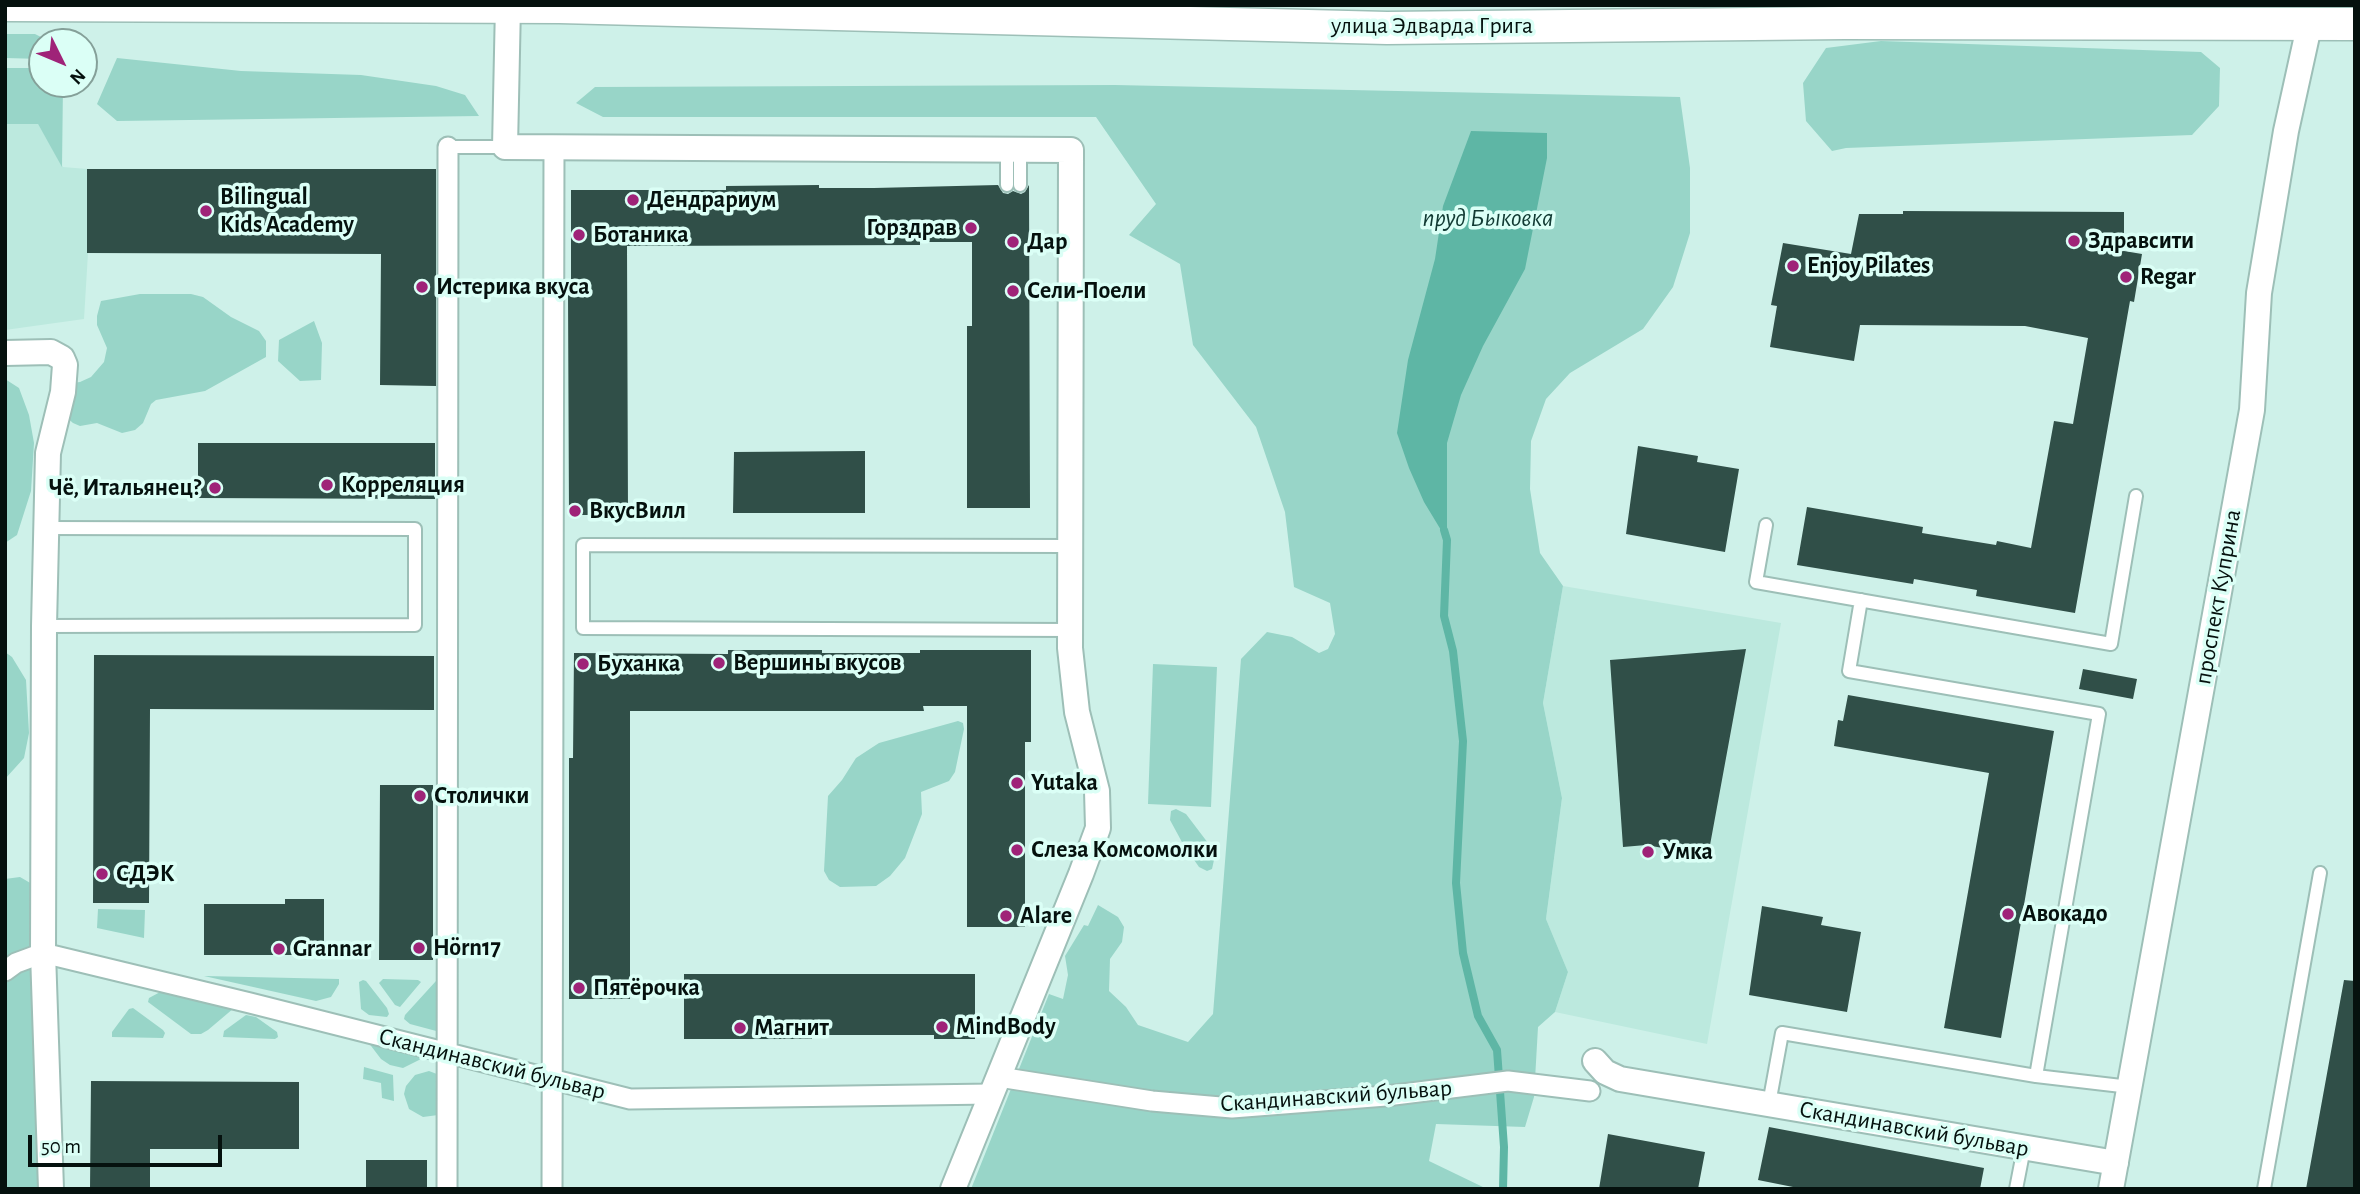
<!DOCTYPE html>
<meta charset="utf-8">
<style>
body{margin:0}
#map{position:relative;width:2360px;height:1194px;overflow:hidden;background:#cef1e9;font-family:"Alegreya Sans",sans-serif}
canvas{display:block}
.frame{position:absolute;inset:0;border:7px solid #05110e;pointer-events:none}
.north{position:absolute;left:28px;top:28px;width:70px;height:70px;box-sizing:border-box;background:#dbfff6;border:2px solid #85a099;border-radius:50%;rotate:133deg;font-size:19px;font-weight:700;line-height:28px;text-align:center;color:#05110e}
.north::after{content:'';display:block;margin:auto;width:24px;height:32px;background:#9f2378;clip-path:polygon(50% 0,100% 100%,50% 72%,0 100%)}
.scale{position:absolute;left:28px;top:1135px;width:194px;height:32px;box-sizing:border-box;border:4px solid #05110e;border-top:0;padding-left:9px;font-size:21px;line-height:24px;white-space:nowrap;color:#05110e;-webkit-text-stroke:5px #dbfff6;paint-order:stroke}
</style>
<div id="map">
<canvas width="2360" height="1194"></canvas>
<div class="frame"></div>
<div class="north">N</div>
<div class="scale">50 m</div>
</div>
<script>
const context = document.querySelector('canvas').getContext('2d');
context.lineJoin = 'round';
function paint(path, color) { context.fillStyle = color; context.fill(path, 'evenodd'); }
const shape = rows => new Path2D(rows.map(r => 'M' + r).join(''));
function strokePath(path, color, width, dash) { context.strokeStyle = color; context.lineWidth = width; context.lineCap = dash ? 'butt' : 'round'; context.setLineDash(dash || []); context.stroke(path); }
function drawText(font, color, halo, rows, align = 'center') {
  context.font = font + ' "Alegreya Sans",sans-serif'; context.lineWidth = 7; context.setLineDash([]); context.textBaseline = 'middle'; context.strokeStyle = halo; context.fillStyle = color; for (const [text, x, y, turn = 0] of rows) {
    context.save(); context.translate(x, y); context.rotate((+turn || 0) * Math.PI / 180); context.textAlign = isNaN(turn) ? turn : align; if (halo) context.strokeText(text, 0, 0); context.fillText(text, 0, 0); context.restore();
  }
}
const built = shape([
 [5,124,38,124,63,167,87,169,407,169,88,253,84,319,5,330],
 [1563,586,1781,623,1707,1044,1555,1012,1568,972,1546,919,1562,798,1543,703]
]);
const green = shape([
 [5,34,35,34,51,42,42,42,42,59,5,58],
 [1881,41,2201,52,2220,68,2219,106,2192,135,1846,148,1832,151,1806,121,1803,83,1826,48],
 [117,58,241,71,361,75,436,86,465,95,479,116,117,121,97,104],
 [5,68,42,68,42,84,63,84,62,167,38,124,5,124],
 [1115,85,1680,97,1690,168,1690,233,1673,287,1643,329,1570,373,1546,399,1531,441,1530,489,1540,553,1563,586,1543,703,1562,798,1546,919,1568,972,1555,1012,1538,1027,1534,1097,1525,1127,1436,1124,1429,1161,1485,1188,1493,1189,971,1189,1049,994,1063,999,1068,975,1065,956,1084,925,1088,926,1098,905,1118,917,1124,927,1122,942,1110,959,1109,991,1126,1007,1138,1025,1188,1042,1213,1014,1241,659,1267,632,1292,637,1319,653,1328,649,1335,634,1330,603,1294,587,1285,512,1256,427,1193,345,1180,264,1129,235,1156,204,1096,117,603,117,576,103,595,87],
 [140,294,191,294,203,297,231,317,259,331,266,341,266,357,205,391,156,400,151,404,143,423,135,430,122,433,97,423,80,426,73,423,65,416,64,384,80,382,91,377,104,362,107,348,97,325,97,316,101,301],
 [314,321,322,343,321,380,300,381,278,361,279,340],
 [5,379,19,388,29,415,34,443,31,491,17,535,5,543],
 [5,652,12,657,26,680,29,733,24,758,5,779],
 [1153,664,1217,667,1211,807,1148,804],
 [958,721,963,723,964,729,955,772,949,781,921,792,922,814,905,858,890,876,876,886,840,887,829,880,824,871,828,796,842,780,856,758,879,743],
 [1176,809,1186,814,1208,843,1214,860,1212,869,1207,871,1199,867,1183,844,1170,820,1171,811],
 [20,877,32,884,41,1189,5,1189,5,879],
 [98,909,145,910,144,938,97,928],
 [204,976,339,979,339,984,331,997,316,1001],
 [383,979,418,980,421,982,400,1007,395,1005,379,983],
 [363,980,366,981,387,1008,389,1014,387,1017,369,1015,361,1009,359,982],
 [436,981,440,982,440,1032,410,1024,404,1019,405,1015],
 [162,991,234,1008,208,1030,201,1034,191,1034,148,1002,149,998],
 [133,1008,163,1030,165,1033,163,1038,112,1037,112,1032,129,1009],
 [246,1015,256,1017,277,1032,278,1037,275,1039,223,1037,224,1031],
 [365,1038,423,1054,421,1059,403,1068,390,1065,381,1059],
 [364,1067,393,1075,394,1101,382,1098,381,1083,363,1079],
 [429,1071,442,1076,438,1115,423,1117,409,1109,404,1094,406,1086,415,1075]
]);
const water = shape([
 [1471,131,1547,133,1547,158,1525,269,1483,346,1461,395,1447,443,1447,540,1424,502,1409,468,1397,433,1408,360,1435,259,1443,206]
]);
const stream = shape([
 [1444,530,1447,540,1444,616,1453,651,1463,741,1456,883,1463,953,1478,1016,1497,1050,1504,1147,1503,1189]
]);
const building = shape([
 [87,169,436,169,436,386,380,385,381,254,87,253],
 [819,185,819,188,874,188,998,185,1003,193,1008,194,1013,191,1021,194,1025,192,1029,185,1030,508,967,508,967,326,972,326,972,242,920,242,920,245,627,246,628,515,569,515,568,294,571,294,571,190,726,190,726,186],
 [1903,211,2124,212,2124,251,2142,254,2134,302,2130,301,2075,613,1976,596,1977,590,1937,583,1914,579,1913,584,1797,565,1807,507,1923,527,1922,533,1996,545,1997,541,2031,548,2054,421,2073,424,2088,338,2025,326,1860,325,1854,361,1770,347,1777,306,1771,305,1783,243,1851,254,1859,214,1903,214],
 [198,443,435,443,435,499,198,498],
 [1638,446,1698,456,1697,462,1739,469,1725,552,1626,534],
 [865,451,865,513,733,513,734,452],
 [1746,649,1708,856,1646,845,1623,847,1610,660],
 [728,650,822,650,822,653,920,653,920,650,1031,650,1031,742,1025,742,1025,927,967,927,967,706,923,706,924,711,630,711,630,999,569,999,569,758,573,758,574,653,728,654],
 [94,655,434,656,434,710,150,709,149,903,93,903],
 [2083,669,2137,679,2133,699,2079,689],
 [1848,695,2054,731,2001,1038,1944,1028,1989,773,1834,746,1838,720,1843,721],
 [380,785,433,785,433,960,379,960],
 [285,899,324,899,324,955,204,955,204,904,285,904],
 [1762,906,1823,917,1821,925,1861,932,1847,1012,1749,995],
 [684,974,975,974,975,1039,934,1039,934,1035,812,1035,812,1039,684,1039],
 [2344,980,2355,981,2355,1189,2306,1189],
 [91,1081,299,1082,299,1149,150,1149,150,1189,90,1189],
 [1769,1127,1984,1168,1980,1189,1803,1189,1758,1180],
 [1608,1134,1705,1152,1698,1189,1599,1189],
 [366,1160,427,1160,427,1189,366,1189]
]);
const service = shape([
 [448,147,505,147],
 [1007,149,1007,185],
 [1020,149,1020,185],
 [1766,525,1756,582,2111,644,2136,496],
 [1069,546,583,545,583,628,1070,630],
 [44,626,415,625,415,529,47,528],
 [2036,1076,2130,1087],
 [1769,1104,1782,1033,2036,1076,2099,714,1849,671,1861,600],
 [2016,1189,2024,1148],
 [2264,1189,2320,873]
]);
const pedestrian = shape([
 [5,971,16,963,43,953,250,1003,630,1099,992,1094],
 [999,1077,1152,1101,1232,1108,1386,1096,1508,1081,1590,1091],
 [447,1189,448,147],
 [552,1189,554,147]
]);
const minor = shape([
 [508,5,505,147,1071,150,1070,648,1077,712,1097,791,1098,828,1081,874,953,1189],
 [5,353,51,352,62,358,65,365,63,392,48,453,44,626,43,953,51,1189],
 [1595,1061,1605,1072,1620,1079,2116,1163],
 [2111,1189,2252,410,2259,293,2286,131,2310,22]
]);
const tertiary = shape([
 [5,5,559,7,1387,28,1844,23,2355,24]
]);
const markers = [
 [633,200,7,"#9f2378"],
 [206,211,7,"#9f2378"],
 [971,228,7,"#9f2378"],
 [579,235,7,"#9f2378"],
 [2074,241,7,"#9f2378"],
 [1013,242,7,"#9f2378"],
 [1793,266,7,"#9f2378"],
 [2126,277,7,"#9f2378"],
 [422,287,7,"#9f2378"],
 [1013,291,7,"#9f2378"],
 [327,485,7,"#9f2378"],
 [215,488,7,"#9f2378"],
 [575,511,7,"#9f2378"],
 [719,663,7,"#9f2378"],
 [583,664,7,"#9f2378"],
 [1017,783,7,"#9f2378"],
 [420,796,7,"#9f2378"],
 [1017,850,7,"#9f2378"],
 [1648,852,7,"#9f2378"],
 [102,874,7,"#9f2378"],
 [2008,914,7,"#9f2378"],
 [1006,916,7,"#9f2378"],
 [419,948,7,"#9f2378"],
 [279,949,7,"#9f2378"],
 [579,988,7,"#9f2378"],
 [942,1027,7,"#9f2378"],
 [740,1028,7,"#9f2378"]
];
const streetNames = [
 ["улица Эдварда Грига",1432,26],
 ["проспект Куприна",2218,597,-80],
 ["Скандинавский бульвар",492,1064,14],
 ["Скандинавский бульвар",1336,1096,-4],
 ["Скандинавский бульвар",1914,1129,10]
];
const poiNames = [
 ["Bilingual",220,197],
 ["Kids Academy",220,225],
 ["Дендрариум",647,200],
 ["Горздрав",957,228,"right"],
 ["Ботаника",593,235],
 ["Здравсити",2088,241],
 ["Дар",1027,242],
 ["Enjoy Pilates",1807,266],
 ["Regar",2140,277],
 ["Истерика вкуса",436,287],
 ["Сели-Поели",1027,291],
 ["Корреляция",341,485],
 ["Чё, Итальянец?",201,488,"right"],
 ["ВкусВилл",589,511],
 ["Вершины вкусов",733,663],
 ["Буханка",597,664],
 ["Yutaka",1031,783],
 ["Столички",434,796],
 ["Слеза Комсомолки",1031,850],
 ["Умка",1662,852],
 ["СДЭК",116,874],
 ["Авокадо",2022,914],
 ["Alare",1020,916],
 ["Hörn17",433,948],
 ["Grannar",293,949],
 ["Пятёрочка",593,988],
 ["MindBody",956,1027],
 ["Магнит",754,1028]
];
const waterNames = [
 ["пруд Быковка",1488,218]
];
paint(built, '#bce9de');
paint(green, '#98d5c8');
paint(water, '#5eb6a5');
strokePath(stream, '#5eb6a5', 8);
paint(building, '#304f48');
strokePath(service, '#9dbfb7', 16);
strokePath(pedestrian, '#9dbfb7', 23);
strokePath(minor, '#9dbfb7', 28);
strokePath(tertiary, '#9dbfb7', 35);
strokePath(service, '#fff', 12);
strokePath(pedestrian, '#fff', 19);
strokePath(minor, '#fff', 24);
strokePath(tertiary, '#fff', 32);
for (const [x, y, r, color] of markers) { const dot = new Path2D(); dot.arc(x, y, r, 0, 2 * Math.PI); context.fillStyle = color; context.fill(dot); strokePath(dot, '#dbfff6', 2.5); }
drawText('24px', '#05110e', '#dbfff6', streetNames);
drawText('bold 24px', '#05110e', '#dbfff6', poiNames, 'left');
drawText('italic 26px', '#113a33', '#dbfff6', waterNames);
</script>
